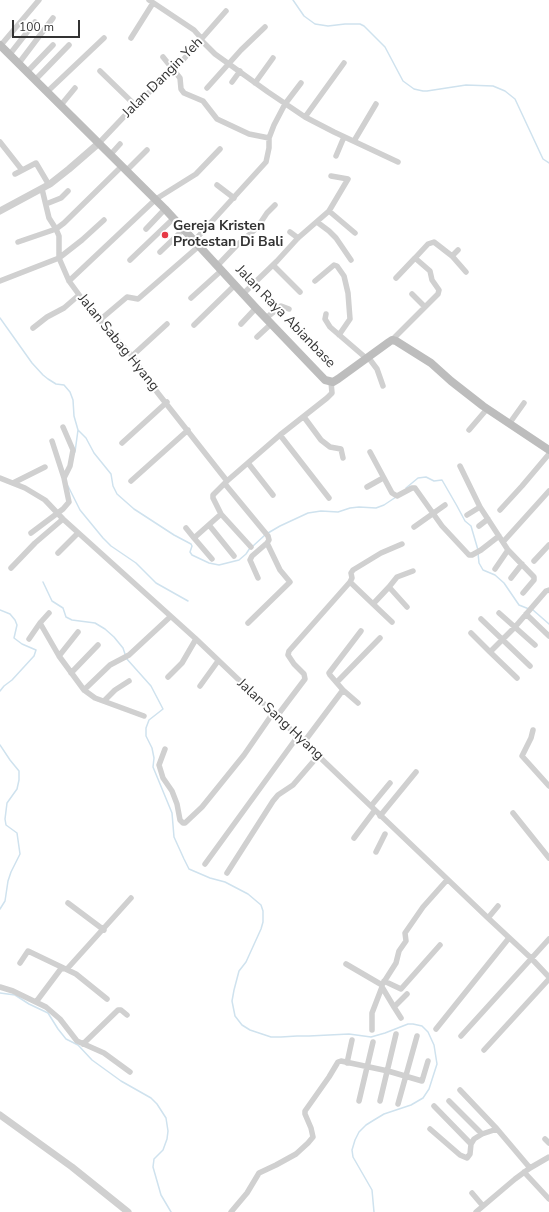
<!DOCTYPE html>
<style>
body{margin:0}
#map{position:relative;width:549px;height:1212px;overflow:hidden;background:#fff;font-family:"Nunito Sans",sans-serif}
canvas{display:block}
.scale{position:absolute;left:12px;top:20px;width:68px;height:18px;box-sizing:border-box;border:2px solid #333;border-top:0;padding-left:5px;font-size:12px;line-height:14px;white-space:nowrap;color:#333;-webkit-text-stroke:3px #fff;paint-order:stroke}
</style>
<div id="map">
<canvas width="549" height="1212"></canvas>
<div class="scale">100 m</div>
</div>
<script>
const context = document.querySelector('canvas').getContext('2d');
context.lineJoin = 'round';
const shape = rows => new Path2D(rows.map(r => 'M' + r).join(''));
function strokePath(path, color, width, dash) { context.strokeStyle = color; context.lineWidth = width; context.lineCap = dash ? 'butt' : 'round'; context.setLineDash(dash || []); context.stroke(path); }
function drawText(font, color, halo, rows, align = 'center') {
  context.font = font + ' "Nunito Sans",sans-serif'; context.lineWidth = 4; context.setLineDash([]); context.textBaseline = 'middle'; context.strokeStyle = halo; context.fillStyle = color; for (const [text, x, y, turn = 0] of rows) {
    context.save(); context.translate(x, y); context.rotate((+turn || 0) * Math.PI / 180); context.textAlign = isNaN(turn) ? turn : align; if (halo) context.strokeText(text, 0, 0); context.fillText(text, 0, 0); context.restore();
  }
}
const stream = shape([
 [293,0,304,16,315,24,328,26,345,24,360,24,364,26,385,47,403,81,414,89,423,91,427,91,466,85,493,86,505,91,515,99,543,159,549,163],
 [0,318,32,363,43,375,48,379,56,384,64,385,70,392,73,400,74,416,78,430,75,452],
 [78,430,86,438,94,453,111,474,113,486,117,494,134,509,174,535,191,544,192,546,190,552,192,555,209,563,219,565,239,560,246,554,250,548],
 [68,486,80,510,103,538,111,546,136,563,156,583,188,601],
 [406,488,418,478,426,477,434,481,442,480,457,506,465,521,471,526,478,550],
 [268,533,280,526,308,513,321,511,338,512,350,508,359,507,376,508,384,505,396,497],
 [253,546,265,535],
 [478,553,479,563,483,570,495,575,504,583,519,605,529,609],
 [43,582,52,601,63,608,66,617,72,620,95,623,105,629,114,637,123,648,125,654],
 [0,610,10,614,15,620,17,625,14,638,22,644,36,650,34,656,12,680,4,686,0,691],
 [533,610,549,624],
 [126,658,151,686,163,709,149,720,146,728,146,736,152,748,154,758,153,767,172,813,174,837,184,859,189,869,210,878,225,882,248,894,261,905,263,911,263,922,261,929,246,962,239,971,234,990,232,1001,235,1016,242,1025,250,1030,271,1037,281,1037,297,1036,309,1036,349,1034,371,1037,385,1033,408,1024,413,1024,422,1026,428,1032,434,1045,437,1064,429,1089,423,1098,411,1105,384,1114,374,1120,366,1125,359,1132,355,1140,352,1150,353,1157,372,1190,374,1212],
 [0,745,10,760,19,771,19,780,17,789,7,803,5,819,6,825,17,833,20,854,11,872,8,881,5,901,0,909],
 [0,993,15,995,29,1004,48,1013,58,1029,66,1039,78,1045,92,1060,121,1081,151,1098,157,1104,166,1118,168,1131,167,1139,163,1150,154,1159,153,1167,161,1195,171,1212]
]);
const minor = shape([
 [149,0,194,30,202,39],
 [131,38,153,3],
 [201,40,215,54,268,92,305,117,334,132,398,162],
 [1,45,39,0],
 [10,54,35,22],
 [163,57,180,78,181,89,184,93,203,101,217,119,249,134,269,138],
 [19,63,53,18],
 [28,71,53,45],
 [100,71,135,105],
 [36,79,69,45],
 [232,82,240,71],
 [255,83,273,58],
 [207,88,241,50,265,27],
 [48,91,104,38],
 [61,105,75,88],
 [305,117,344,63],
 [354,141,376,104],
 [0,142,22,170],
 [99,143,135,105,175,69,226,11],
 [111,154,120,144],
 [336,156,344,137],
 [127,170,147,150],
 [15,174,36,163,49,185],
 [217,185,234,198],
 [42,189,49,218,56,229,59,236,59,258,69,281,88,307,132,356,157,392,227,481],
 [46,204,61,198,68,191],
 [329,211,355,233],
 [317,222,329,231,336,238,351,260],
 [146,229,165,209],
 [290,232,298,238],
 [194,241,266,162,269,148,269,138,274,125,285,104,301,83],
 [18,242,56,229,64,223,122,166],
 [160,252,184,229],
 [452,256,458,250],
 [415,258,428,244,434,242,452,256,466,272],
 [130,260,174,218],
 [273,265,300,292],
 [217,266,237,245,257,228,267,213,275,205],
 [0,281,59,258,82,240,104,220],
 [69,281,156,199,196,174,220,149],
 [315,281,334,265,337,266,344,276,348,293,350,319,339,335],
 [244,293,277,261,298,238,329,211,348,179,331,176],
 [412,294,425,307],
 [191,298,222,270],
 [326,314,325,319,330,327,366,358],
 [266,318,281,306,289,309],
 [101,319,127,297,138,299,199,246],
 [241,324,256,308],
 [194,325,235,285],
 [33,328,47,317,64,308,79,295],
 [257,337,271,324],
 [392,340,438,294,439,290,432,280,430,271,415,258,396,278],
 [132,356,167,324],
 [368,357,377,369,383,386],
 [304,417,321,440,330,447,341,449,343,458],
 [509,424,524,403],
 [469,430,487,409],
 [280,435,329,498],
 [52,441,64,478],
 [122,443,167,402],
 [370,452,392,493,397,496,412,488,415,488,442,526,469,555,472,555,481,550,499,536],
 [248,463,273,495],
 [460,466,480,507,508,550,534,577,534,580,523,593],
 [0,478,25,488,45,500,63,519,196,639,488,918,531,958,549,977],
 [131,481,188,430],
 [13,483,45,467],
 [225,484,268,536,269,540,267,543,280,570,290,582,248,623],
 [367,487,383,478],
 [500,510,522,486,549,454],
 [467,515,480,507],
 [209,525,234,556],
 [479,526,488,519],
 [414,527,445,505],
 [186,528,194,538],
 [31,533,63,509,69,502,64,478,70,466,73,450,63,427],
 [503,542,549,491],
 [251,547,221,514,213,498,213,495,227,481,280,435,327,398,332,393,331,382],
 [58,553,78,533],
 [212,559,194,538,221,514],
 [534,561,549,545],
 [11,568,35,543,63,519],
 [495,569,508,550],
 [258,578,250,560,252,556,267,543],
 [511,578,522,564],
 [350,582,352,578,351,573,353,570,381,553,402,544],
 [389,587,397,577,413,571],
 [373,604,392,622],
 [49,613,40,623,59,656,84,690,110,665,129,655,170,617],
 [499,613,535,645],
 [526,614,549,636],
 [481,619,530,666],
 [471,633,490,652,515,627,546,591,549,590],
 [29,639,40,623],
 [490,652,517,678],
 [59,656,78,632],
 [71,673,98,645],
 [168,677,182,663,196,639],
 [337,682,380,638],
 [200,686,218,661],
 [84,690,95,698,144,716],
 [343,690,358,703],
 [104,701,115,690,129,681],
 [277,716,305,679,304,674,294,664,288,655,289,651,350,582,373,604,389,587,407,607],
 [533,730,531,738,522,756,549,786],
 [304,742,343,690,330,675,329,673,361,631],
 [165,749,159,765,163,778,172,791,177,804,180,820,183,823,185,823,202,807,244,755,273,713],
 [371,806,390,783],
 [513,813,549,858],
 [380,816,416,772],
 [354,838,375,810],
 [376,852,385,834],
 [205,864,298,736],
 [227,873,273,801,278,795,293,785,318,756],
 [68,903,104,930],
 [488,918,498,906],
 [20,963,28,951,76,974,107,999],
 [346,964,382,985],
 [67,969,131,898],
 [384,981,401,989,440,945],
 [0,987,13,991,46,1007,60,1019,77,1041,104,1053,130,1072],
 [382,987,394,1007,407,994],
 [36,1002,60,970,63,968],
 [394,1007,401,1018],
 [436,1029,509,938],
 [372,1030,372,1013,382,987,382,985,396,963,399,951,406,941,405,933,423,907,447,880],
 [461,1036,549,939],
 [83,1044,118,1010,121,1010,127,1015],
 [484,1050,549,979],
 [347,1063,352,1040],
 [460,1090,497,1129,530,1168],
 [359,1101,373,1042],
 [380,1101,396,1034],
 [449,1101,482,1134],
 [398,1104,417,1036],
 [434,1106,471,1144],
 [430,1129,460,1155,467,1158,470,1154,471,1144,474,1139,482,1134,497,1129],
 [545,1139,549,1143],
 [524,1172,549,1199],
 [472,1193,483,1206],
 [231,1212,247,1193,259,1173,276,1165,296,1154,308,1143,313,1137,311,1128,305,1114,305,1111,329,1077,338,1062,341,1061,388,1071,422,1081,428,1061],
 [476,1212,515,1179,530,1168,549,1157]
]);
const tertiary = shape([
 [0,211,50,184,69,169,99,143],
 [0,1115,72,1167,128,1212]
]);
const secondary = shape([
 [0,45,165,209,256,308,325,380,333,382,338,379,389,342,392,340,396,341,431,363,451,381,483,406,549,450]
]);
const markers = [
 [165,235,4,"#e63946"]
];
const streetNames = [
 ["Jalan Dangin Yeh",163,78,-45],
 ["Jalan Raya Abianbase",285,317,46],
 ["Jalan Sabag Hyang",118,343,51],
 ["Jalan Sang Hyang",280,720,43]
];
const poiNames = [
 ["Gereja Kristen",173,227],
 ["Protestan Di Bali",173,243]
];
strokePath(stream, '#cfe2ee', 1.5);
strokePath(minor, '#d0d0d0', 5.5);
strokePath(tertiary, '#d0d0d0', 7);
strokePath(secondary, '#bdbdbd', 8);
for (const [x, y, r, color] of markers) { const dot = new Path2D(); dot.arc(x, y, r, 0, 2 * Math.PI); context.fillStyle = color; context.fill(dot); strokePath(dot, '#fff', 1.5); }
drawText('14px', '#333', '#fff', streetNames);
drawText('bold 14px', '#333', '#fff', poiNames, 'left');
</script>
